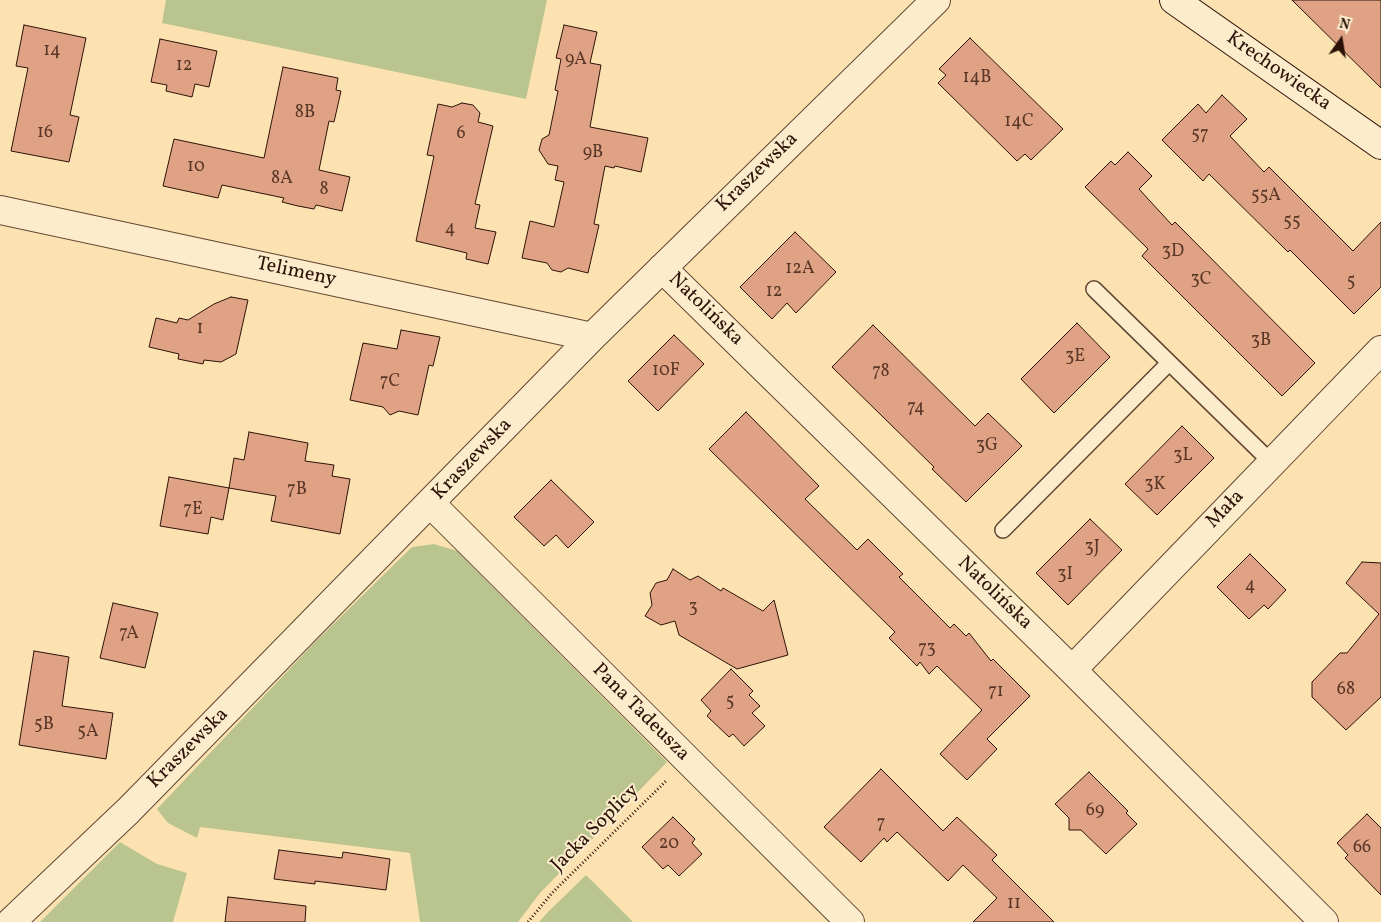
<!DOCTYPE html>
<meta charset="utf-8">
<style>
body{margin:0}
#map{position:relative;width:1381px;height:922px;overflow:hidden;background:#fce2b1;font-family:Vollkorn,serif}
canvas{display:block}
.north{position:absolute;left:1316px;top:15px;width:50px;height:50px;-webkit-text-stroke:4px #fdeccc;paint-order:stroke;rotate:13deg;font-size:14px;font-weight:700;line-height:20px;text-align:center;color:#2d1208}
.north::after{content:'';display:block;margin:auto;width:18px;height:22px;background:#2d1208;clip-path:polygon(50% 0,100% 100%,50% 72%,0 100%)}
</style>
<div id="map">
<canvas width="1381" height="922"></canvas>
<div class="north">N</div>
</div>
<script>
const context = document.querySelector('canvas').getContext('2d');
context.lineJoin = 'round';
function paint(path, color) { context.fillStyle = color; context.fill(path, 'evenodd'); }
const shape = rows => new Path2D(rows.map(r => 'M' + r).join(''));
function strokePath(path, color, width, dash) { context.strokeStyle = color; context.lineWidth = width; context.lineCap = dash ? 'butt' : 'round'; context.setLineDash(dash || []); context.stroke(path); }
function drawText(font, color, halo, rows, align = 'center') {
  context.font = font + ' Vollkorn,serif'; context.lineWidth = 4; context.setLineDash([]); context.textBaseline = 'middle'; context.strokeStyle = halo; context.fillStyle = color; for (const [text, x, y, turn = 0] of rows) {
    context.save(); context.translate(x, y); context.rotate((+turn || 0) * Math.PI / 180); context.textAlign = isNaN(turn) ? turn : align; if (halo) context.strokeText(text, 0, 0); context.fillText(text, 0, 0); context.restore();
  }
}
const green = shape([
 [166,0,547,0,526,99,162,23],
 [434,544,457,551,667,762,540,893,518,922,420,922,410,853,200,827,197,838,168,823,157,809,315,642,412,547],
 [120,842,157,864,187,873,173,922,40,922],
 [586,875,633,922,539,922,547,913]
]);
const building = shape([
 [1292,0,1381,0,1381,88,1292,0],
 [24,25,86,38,70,115,79,117,69,162,11,151,28,68,16,66,24,25],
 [564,25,597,32,590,63,601,65,590,127,648,138,641,172,615,166,614,168,605,166,594,224,599,225,588,273,568,268,561,272,552,270,547,263,522,258,530,221,554,227,564,182,555,180,558,166,548,164,539,150,542,139,549,135,558,91,555,90,561,59,556,58,564,25],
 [970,38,1063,129,1031,160,1025,154,1017,161,938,83,946,75,939,69,970,38],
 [160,39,217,51,209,87,195,84,192,97,166,91,167,85,151,82,160,39],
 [283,67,338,78,336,90,341,91,334,122,329,121,319,170,350,177,342,211,316,205,314,209,298,206,282,202,284,198,222,185,218,198,163,186,174,139,264,158,283,67],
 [1222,95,1247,119,1230,136,1264,172,1269,167,1353,251,1381,222,1381,287,1354,314,1290,250,1288,252,1209,174,1203,181,1162,140,1198,104,1206,113,1222,95],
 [462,103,473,105,480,113,478,122,493,126,475,204,480,205,475,228,496,232,488,264,466,259,467,253,416,241,434,156,427,155,438,104,452,107,462,103],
 [1128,152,1152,176,1139,189,1172,225,1175,222,1315,363,1282,396,1142,256,1148,249,1085,187,1111,161,1115,165,1128,152],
 [795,232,836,272,796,313,787,303,772,319,740,287,795,232],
 [231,297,248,300,236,354,221,362,204,360,203,364,178,359,179,354,149,347,156,318,177,323,179,318,188,320,214,304,231,297],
 [1077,323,1110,357,1054,413,1021,379,1077,323],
 [873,325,975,426,988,413,1022,446,966,502,932,469,934,467,832,367,873,325],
 [401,330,440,337,433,366,429,365,418,415,399,411,390,415,383,407,350,400,363,343,397,349,401,330],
 [674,335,704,364,658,411,628,381,674,335],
 [746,412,819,486,805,499,857,550,868,539,903,574,899,577,950,628,954,624,966,636,969,633,991,661,993,659,1030,696,987,739,997,749,967,780,940,754,982,710,937,666,929,674,920,662,917,666,889,638,895,632,709,449,746,412],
 [1182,426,1214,458,1157,515,1125,484,1182,426],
 [249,432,308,443,305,461,334,465,332,476,350,479,340,534,271,521,276,496,229,488,234,458,244,460,249,432],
 [169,477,229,488,223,520,211,517,208,534,160,526,169,477],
 [551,480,594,522,568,548,556,535,544,546,514,517,551,480],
 [1090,519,1122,550,1068,605,1036,573,1090,519],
 [1250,554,1286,590,1268,609,1264,605,1249,619,1217,587,1250,554],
 [1362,562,1381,563,1381,697,1346,730,1312,697,1312,682,1340,653,1347,653,1379,614,1346,583,1362,562],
 [673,569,690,580,698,576,721,591,723,588,763,611,774,600,788,655,737,669,679,635,675,621,661,625,645,616,652,605,650,593,656,583,667,580,673,569],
 [113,603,158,613,145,668,100,658,113,603],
 [34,651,69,657,62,706,113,713,106,759,19,745,34,651],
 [731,669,753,691,749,695,760,706,752,713,765,726,744,746,733,734,729,737,707,716,711,711,701,700,731,669],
 [881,769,943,831,957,817,997,855,992,860,1054,922,973,922,997,898,963,865,948,881,897,832,887,842,884,838,861,862,824,827,881,769],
 [1089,772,1128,811,1126,813,1137,824,1106,854,1081,830,1069,830,1069,818,1055,804,1089,772],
 [1367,814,1381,828,1381,895,1345,858,1348,855,1337,843,1367,814],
 [673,817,695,839,692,843,702,854,679,876,668,865,663,869,642,847,673,817],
 [279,850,342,858,343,852,390,859,386,890,315,881,315,884,274,879,279,850],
 [228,897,306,906,305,922,225,922,228,897]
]);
const path = shape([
 [528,922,552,893,667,780]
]);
const lane = shape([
 [1094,289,1272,463],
 [1003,530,1169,363]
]);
const street = shape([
 [0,210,592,337],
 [662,268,1072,670,1324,922],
 [431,504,850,922],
 [1072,670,1381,350],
 [11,922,128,811,592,337,936,0]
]);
const secondary = shape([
 [1174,0,1381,145]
]);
const numberNames = [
 ["14",52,52],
 ["9A",576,61],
 ["12",184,67],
 ["14B",977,79],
 ["8B",305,114],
 ["14C",1019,123],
 ["16",45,134],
 ["6",461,135],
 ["57",1200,136],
 ["9B",593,154],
 ["10",196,168],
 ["8A",282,180],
 ["8",324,191],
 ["55A",1266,197],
 ["55",1292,223],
 ["4",450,230],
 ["3D",1173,253],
 ["12A",800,270],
 ["3C",1201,281],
 ["5",1351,283],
 ["12",774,293],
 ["1",200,330],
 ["3B",1261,342],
 ["3E",1075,358],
 ["10F",666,372],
 ["78",881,373],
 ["7C",390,383],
 ["74",916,409],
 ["3G",987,447],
 ["3L",1183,457],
 ["3K",1155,486],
 ["7B",297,491],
 ["7E",193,511],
 ["3J",1092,549],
 ["3I",1065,576],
 ["4",1250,587],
 ["3",693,609],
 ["7A",129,635],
 ["73",927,650],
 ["68",1346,691],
 ["71",996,693],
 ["5",730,703],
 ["5B",44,726],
 ["5A",88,733],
 ["69",1095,812],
 ["7",881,825],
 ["20",669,845],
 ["66",1362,849],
 ["11",1014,905]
];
const streetNames = [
 ["Krechowiecka",1278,72,35],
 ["Kraszewska",758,173,-44],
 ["Telimeny",296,273,12],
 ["Natolińska",705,310,44],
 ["Kraszewska",473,460,-46],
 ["Mała",1226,510,-46],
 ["Natolińska",994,594,44],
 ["Pana Tadeusza",640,713,45],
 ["Kraszewska",189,749,-45],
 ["Jacka Soplicy",596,829,-45]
];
paint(green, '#bac48f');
paint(building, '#dfa284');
strokePath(building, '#2d1208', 1);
strokePath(lane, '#614632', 18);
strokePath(street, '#614632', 30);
strokePath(secondary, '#2d1208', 30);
strokePath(path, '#2d1208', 3, [1, 2.5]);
strokePath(lane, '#fdeccc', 15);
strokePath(street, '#fdeccc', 28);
strokePath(secondary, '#fdeccc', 28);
drawText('18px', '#5a3627', null, numberNames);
drawText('20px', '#2d1208', '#fdeccc', streetNames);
</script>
